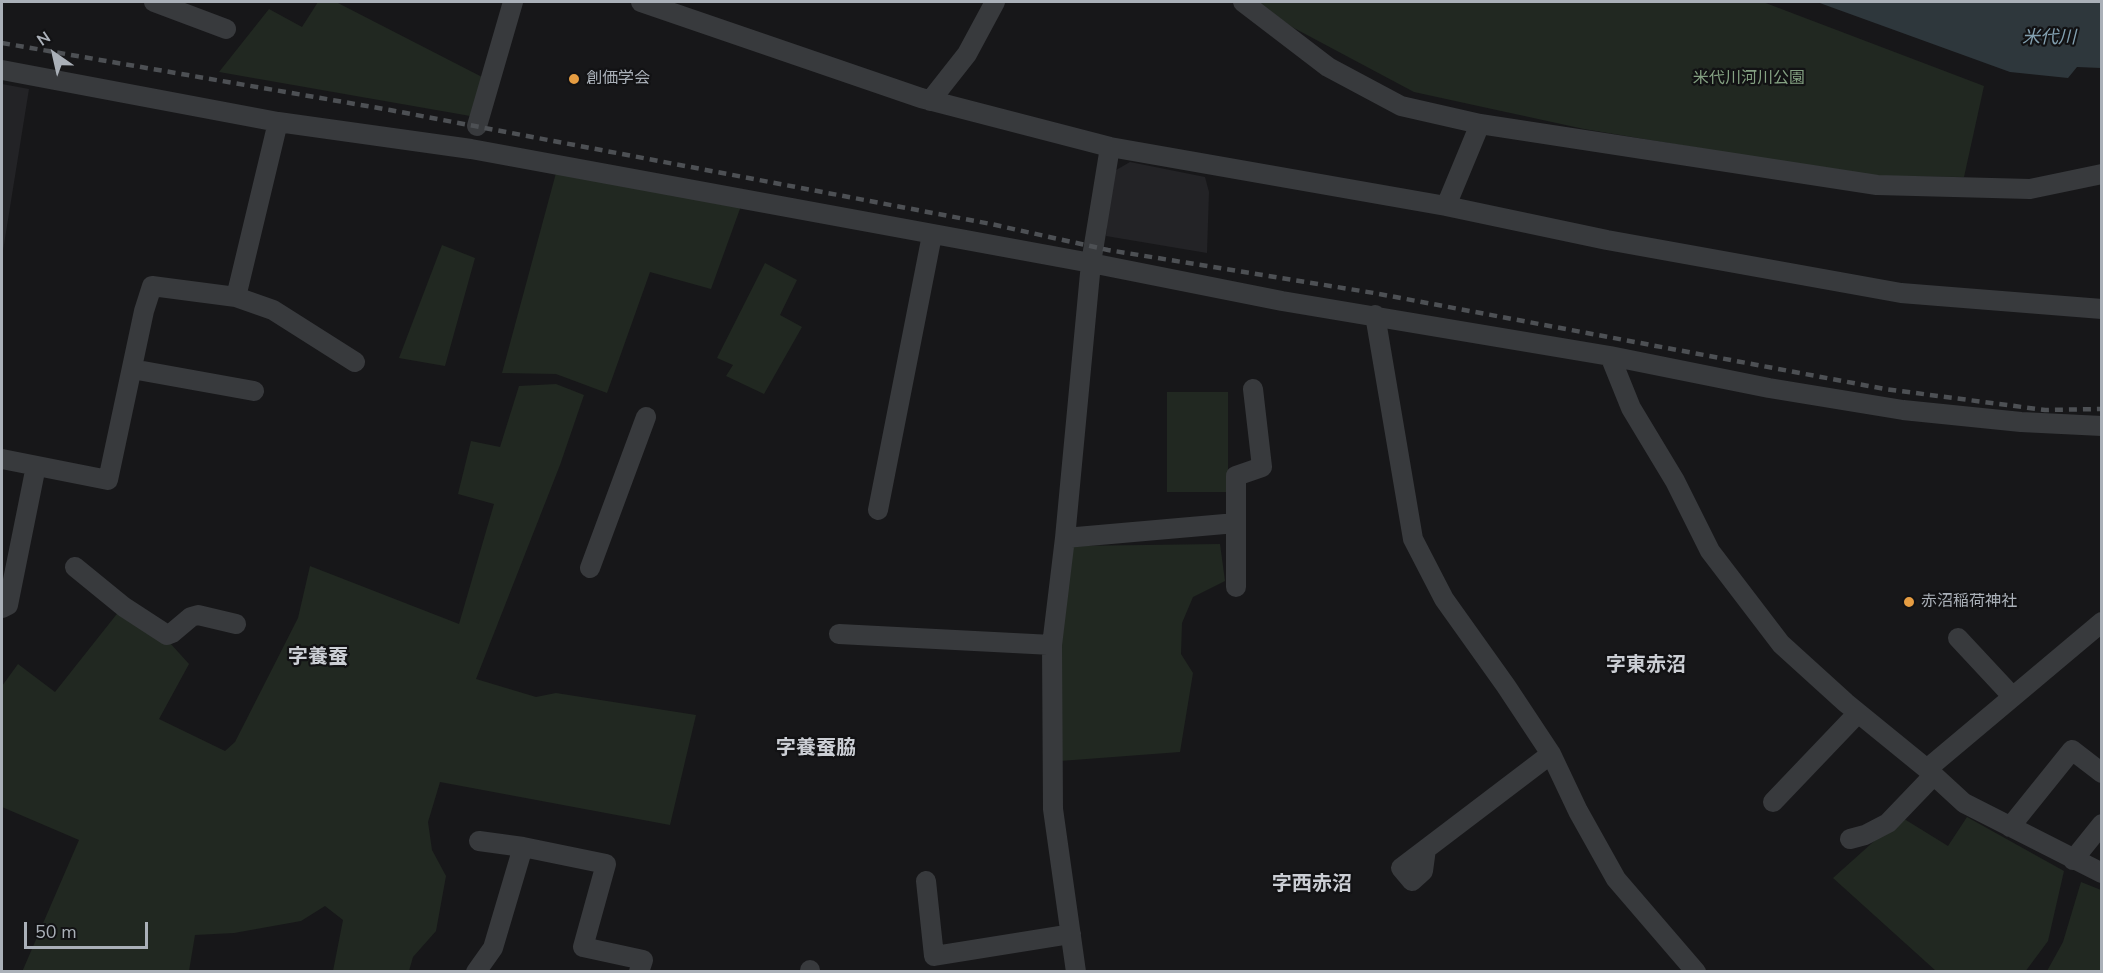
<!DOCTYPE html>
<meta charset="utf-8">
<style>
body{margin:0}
#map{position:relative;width:2103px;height:973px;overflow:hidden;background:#171719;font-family:"Nunito Sans",sans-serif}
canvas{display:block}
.frame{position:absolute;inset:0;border:3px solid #aab0b8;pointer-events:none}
.north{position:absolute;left:24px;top:24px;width:60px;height:60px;-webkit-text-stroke:4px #121214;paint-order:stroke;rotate:326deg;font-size:16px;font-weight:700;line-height:24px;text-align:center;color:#aab0b8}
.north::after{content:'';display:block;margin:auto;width:21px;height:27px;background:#aab0b8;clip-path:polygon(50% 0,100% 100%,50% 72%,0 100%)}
.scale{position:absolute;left:24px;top:922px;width:124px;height:27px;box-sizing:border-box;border:3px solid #aab0b8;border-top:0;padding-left:8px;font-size:18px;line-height:21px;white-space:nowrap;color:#aab0b8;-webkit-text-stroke:4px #121214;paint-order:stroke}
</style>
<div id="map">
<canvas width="2103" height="973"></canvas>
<div class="frame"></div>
<div class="north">N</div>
<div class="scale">50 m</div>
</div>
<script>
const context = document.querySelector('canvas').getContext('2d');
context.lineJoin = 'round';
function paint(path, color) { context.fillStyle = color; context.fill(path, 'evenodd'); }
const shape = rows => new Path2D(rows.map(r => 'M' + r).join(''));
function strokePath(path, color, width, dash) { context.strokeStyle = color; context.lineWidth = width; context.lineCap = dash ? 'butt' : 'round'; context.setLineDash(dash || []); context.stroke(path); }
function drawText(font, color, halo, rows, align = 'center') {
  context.font = font + ' "Nunito Sans","Noto Sans JP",sans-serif'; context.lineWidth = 4.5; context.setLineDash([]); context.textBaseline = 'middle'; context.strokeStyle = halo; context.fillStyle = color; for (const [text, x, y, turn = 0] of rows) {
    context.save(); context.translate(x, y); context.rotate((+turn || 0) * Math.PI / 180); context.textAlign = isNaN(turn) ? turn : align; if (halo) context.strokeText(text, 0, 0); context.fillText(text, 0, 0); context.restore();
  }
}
const built = shape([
 [2,84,29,89,2,257],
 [1130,162,1205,177,1209,192,1207,253,1106,236,1111,173]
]);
const green = shape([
 [318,2,336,2,484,78,476,117,219,72,269,9,302,27],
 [1257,2,1763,2,1984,86,1964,177,1867,176,1584,129,1414,92,1292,27],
 [556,173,741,206,711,289,650,272,607,393,556,374,502,373],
 [442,245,475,258,445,366,399,358],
 [765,263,797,280,780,315,802,327,764,394,726,376,733,365,717,358],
 [556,384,584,395,560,465,476,679,536,697,556,693,696,715,670,825,440,782,428,822,432,850,446,876,436,931,413,957,409,971,333,971,343,920,325,906,301,921,234,933,195,935,189,971,22,972,79,840,2,807,2,686,18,664,55,692,120,610,170,643,189,664,159,719,225,751,235,742,298,618,310,566,459,624,494,504,458,494,471,441,500,447,519,386],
 [1167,392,1228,392,1228,492,1167,492],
 [1220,544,1225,581,1193,597,1182,623,1181,654,1193,673,1180,752,1060,761,1057,645,1070,546],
 [1901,817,1948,846,1967,817,2064,871,2048,941,2025,972,1936,971,1833,878],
 [2081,882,2101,890,2101,971,2047,971,2063,942]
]);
const water = shape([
 [1817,2,2101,2,2101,68,2077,67,2068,78,2010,72]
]);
const minor = shape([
 [154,2,226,29],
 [641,2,921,98,1110,147,1446,206,1607,240,1901,293,2102,309],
 [1243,2,1328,67,1401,106,1480,124,1877,185,2030,189,2102,174],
 [2,70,278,122,471,149,1091,263,1282,301,1610,356,1769,388,1903,410,2021,422,2102,426],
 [930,101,967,54,995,2],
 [477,126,513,2],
 [1446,206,1480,124],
 [236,297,278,122],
 [1375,315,1413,539,1444,599,1506,686,1551,754,1578,811,1616,879,1696,972],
 [1610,356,1631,408,1675,481,1710,551,1781,644,1846,703,1927,769,1964,803,2102,873],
 [132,369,254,391],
 [2,459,108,480,144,311,152,286,236,297,273,310,355,362],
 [878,510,932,235],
 [1236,523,1236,476,1262,467,1253,389],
 [1065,538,1236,523,1236,587],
 [75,567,124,607,167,635,172,633,191,617,198,615,236,624],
 [590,568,646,417],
 [2,608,8,605,36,466],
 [839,634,1052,645],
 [1958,638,2013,697],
 [1927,769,2102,622],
 [1773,802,1858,713],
 [2010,827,2072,750,2102,773],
 [1850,839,1865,835,1888,823,1934,775],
 [479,841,523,847,606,864,583,947,643,960,639,972],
 [1426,849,1423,871,1412,881,1401,868,1551,754],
 [2073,860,2102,824],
 [926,881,934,956,1071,934],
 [810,970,810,972],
 [476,972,493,948,523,847],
 [1076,972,1053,809,1052,645,1065,538,1091,263,1110,147]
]);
const rail = shape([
 [2,43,390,110,991,224,1108,250,1374,293,1885,389,2045,410,2102,409]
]);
const markers = [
 [574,79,6,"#e69d42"],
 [1909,602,6,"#e69d42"]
];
const poiNames = [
 ["創価学会",586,79],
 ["赤沼稲荷神社",1921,602]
];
const parkNames = [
 ["米代川河川公園",1749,79]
];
const waterNames = [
 ["米代川",2049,39]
];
const quarterNames = [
 ["字養蚕",318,658],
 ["字東赤沼",1646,666],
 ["字養蚕脇",816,749],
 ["字西赤沼",1312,885]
];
paint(built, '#232326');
paint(green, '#212821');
paint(water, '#2e373c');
strokePath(minor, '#383a3d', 20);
strokePath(rail, '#4d5054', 4.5, [8, 6]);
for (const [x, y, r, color] of markers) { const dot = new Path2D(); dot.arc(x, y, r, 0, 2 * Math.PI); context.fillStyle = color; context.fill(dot); strokePath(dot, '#121214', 2); }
drawText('16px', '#aab0b8', '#121214', poiNames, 'left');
drawText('16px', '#84a182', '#121214', parkNames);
drawText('italic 18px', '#83a0b0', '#121214', waterNames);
drawText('bold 20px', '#cbced4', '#121214', quarterNames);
</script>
